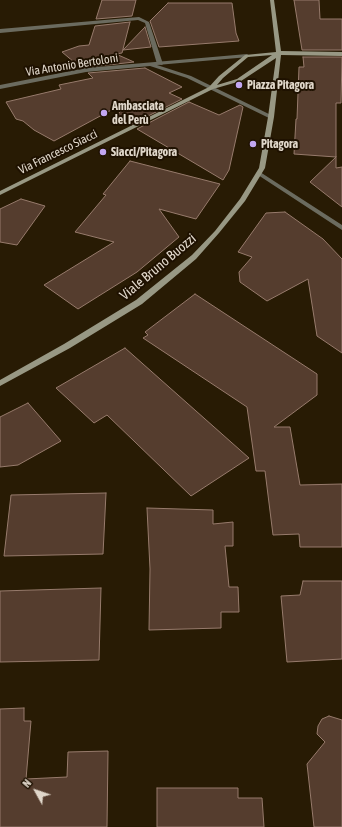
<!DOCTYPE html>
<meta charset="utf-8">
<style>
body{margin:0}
#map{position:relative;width:342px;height:827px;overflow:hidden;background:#281b04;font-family:"Asap Condensed",sans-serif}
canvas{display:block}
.north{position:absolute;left:16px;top:771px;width:40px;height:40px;-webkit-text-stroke:3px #1e1100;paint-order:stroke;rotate:310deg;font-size:11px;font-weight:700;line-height:16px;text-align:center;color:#e0d7ca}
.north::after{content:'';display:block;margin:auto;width:14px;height:18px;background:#e0d7ca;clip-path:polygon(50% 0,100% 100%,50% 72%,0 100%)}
</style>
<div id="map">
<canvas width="342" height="827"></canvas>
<div class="north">N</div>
</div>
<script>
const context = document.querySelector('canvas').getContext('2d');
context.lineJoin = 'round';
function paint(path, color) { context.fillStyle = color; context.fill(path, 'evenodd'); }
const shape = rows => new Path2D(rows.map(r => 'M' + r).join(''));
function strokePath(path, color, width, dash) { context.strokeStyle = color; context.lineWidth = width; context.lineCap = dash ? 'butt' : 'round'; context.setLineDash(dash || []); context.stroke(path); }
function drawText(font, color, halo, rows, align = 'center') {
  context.font = font + ' "Asap Condensed",sans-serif'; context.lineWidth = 4; context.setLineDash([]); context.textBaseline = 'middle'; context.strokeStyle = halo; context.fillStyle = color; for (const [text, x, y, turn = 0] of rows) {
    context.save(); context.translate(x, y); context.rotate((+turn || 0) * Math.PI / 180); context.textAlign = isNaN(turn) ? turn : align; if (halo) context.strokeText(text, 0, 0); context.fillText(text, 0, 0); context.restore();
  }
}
const building = shape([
 [102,0,136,0,132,16,96,19,102,0],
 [294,0,319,0,320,19,342,19,342,50,302,50,294,0],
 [168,3,232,3,236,33,239,41,159,47,150,21,168,3],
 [130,22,122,53,116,54,134,62,81,68,62,52,79,46,89,45,95,26,130,22],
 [145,27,151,47,123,50,145,27],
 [303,57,342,57,341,103,336,103,336,157,294,154,296,119,297,119,299,67,304,67,303,57],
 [145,68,182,87,169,93,182,99,130,125,116,117,128,101,54,141,34,130,23,121,16,119,6,102,61,89,59,85,93,78,88,73,145,68],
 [189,102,219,115,240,105,243,107,229,170,223,180,137,129,189,102],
 [336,157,336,168,342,167,342,207,310,182,336,157],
 [130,161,220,184,196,219,159,209,179,237,137,272,78,309,44,285,114,242,75,232,106,195,103,194,130,161],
 [21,199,45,206,17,245,0,242,0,209,21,199],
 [285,212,323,239,342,259,342,353,317,336,308,279,267,301,240,282,239,272,252,257,238,252,266,213,285,212],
 [195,294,317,374,317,395,274,427,290,427,300,485,342,484,342,547,300,547,299,534,273,535,265,471,256,471,247,407,143,338,148,335,145,332,195,294],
 [125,348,249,458,191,496,107,415,94,423,56,388,125,348],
 [28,403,61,441,18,465,0,467,0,417,28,403],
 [106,493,103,554,4,556,11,495,106,493],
 [147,508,213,510,213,524,233,522,233,546,225,546,229,587,238,587,239,612,221,612,221,628,149,630,150,569,147,508],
 [303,581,342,581,342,659,287,662,281,596,300,595,303,581],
 [101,588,99,660,0,662,0,591,101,588],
 [24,708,24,721,31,721,26,779,67,777,68,752,108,751,107,827,0,827,0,709,24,708],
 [329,716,342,720,342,827,314,827,307,764,325,742,317,734,318,726,322,719,329,716],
 [157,788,238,788,238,798,262,798,264,827,157,827,157,788]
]);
const lane = shape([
 [139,17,149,22,163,64,162,65,157,64,145,23,138,20,0,33,0,29,139,17]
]);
const street = shape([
 [247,54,250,56,249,57,157,65,191,76,273,116,273,118,269,118,187,78,150,66,86,72,0,89,0,85,86,68,247,54],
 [260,172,342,225,342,230,258,175,257,174,260,172]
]);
const secondary = shape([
 [270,0,274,0,281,51,342,52,342,56,281,55,274,117,265,168,245,201,219,233,196,259,142,304,70,348,0,386,0,380,64,344,136,300,192,255,215,231,240,199,259,168,268,117,276,58,241,81,213,89,2,194,0,195,0,191,209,87,219,76,245,55,276,52,270,0],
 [272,55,237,79,217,85,223,78,248,57,272,55]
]);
const markers = [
 [239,85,4,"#c3a7f2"],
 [104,113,4,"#c3a7f2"],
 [253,144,4,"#c3a7f2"],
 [103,152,4,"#c3a7f2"]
];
const farStreetnames = [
 ["Via Antonio Bertoloni",72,65,-9],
 ["Via Francesco Siacci",58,152,-26]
];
const farPoinames = [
 ["Piazza Pitagora",247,85],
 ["Ambasciata",112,106],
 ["del Perù",112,120],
 ["Pitagora",261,144],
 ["Siacci/Pitagora",111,152]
];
const streetNames = [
 ["Viale Bruno Buozzi",158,267,-40]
];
paint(building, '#553d2e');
strokePath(building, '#977b6c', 1);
paint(lane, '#6b6b5f');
paint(street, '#6b6b5f');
paint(secondary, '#989884');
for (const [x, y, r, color] of markers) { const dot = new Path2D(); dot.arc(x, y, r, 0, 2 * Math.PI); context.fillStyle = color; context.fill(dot); strokePath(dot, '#1e1100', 1.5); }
drawText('12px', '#e0d7ca', '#1e1100', farStreetnames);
drawText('bold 12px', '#e0d7ca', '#1e1100', farPoinames, 'left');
drawText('14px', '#e0d7ca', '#1e1100', streetNames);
</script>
